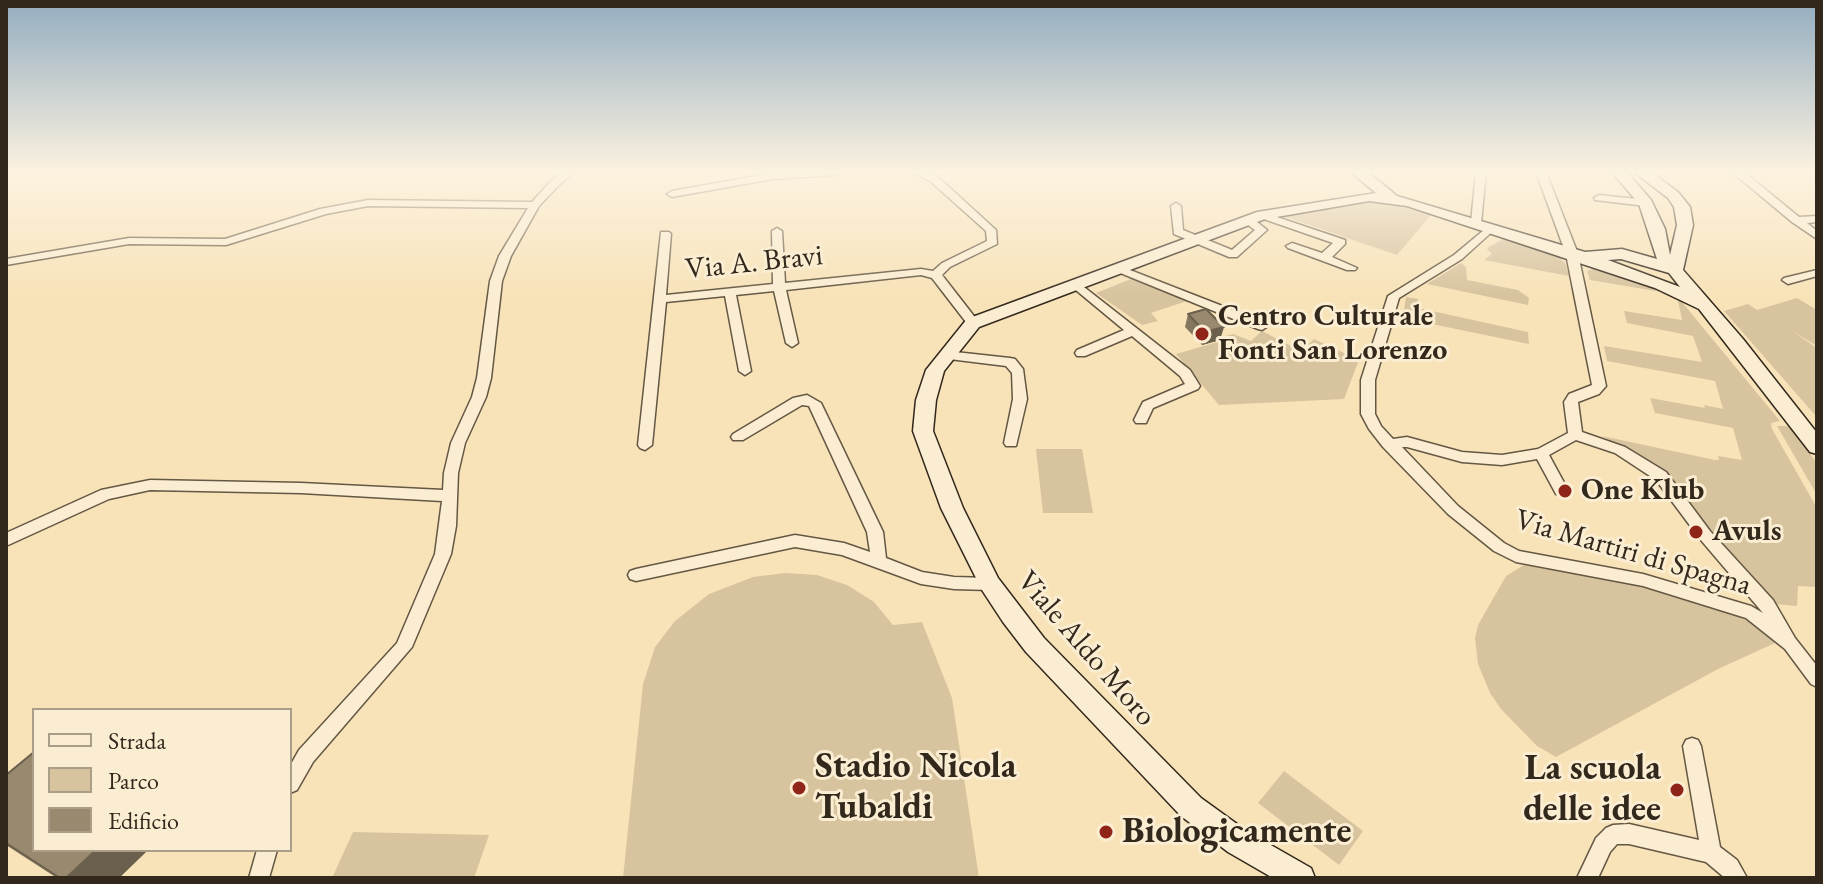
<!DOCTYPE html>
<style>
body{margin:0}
#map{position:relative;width:1823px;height:884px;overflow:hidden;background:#f8e3b9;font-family:"EB Garamond",serif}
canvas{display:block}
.frame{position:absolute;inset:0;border:8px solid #33281c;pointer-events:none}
.legend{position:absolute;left:32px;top:708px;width:260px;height:144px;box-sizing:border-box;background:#faedd2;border:2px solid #aa9e89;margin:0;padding:10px 14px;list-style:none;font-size:24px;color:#33281c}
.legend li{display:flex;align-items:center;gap:16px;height:40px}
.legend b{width:40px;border:2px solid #aa9e89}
</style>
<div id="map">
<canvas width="1823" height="884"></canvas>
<div class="frame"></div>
<ul class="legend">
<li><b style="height:10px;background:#faedd2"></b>Strada</li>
<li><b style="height:22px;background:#d7c39e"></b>Parco</li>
<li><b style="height:22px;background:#99896e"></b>Edificio</li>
</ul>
</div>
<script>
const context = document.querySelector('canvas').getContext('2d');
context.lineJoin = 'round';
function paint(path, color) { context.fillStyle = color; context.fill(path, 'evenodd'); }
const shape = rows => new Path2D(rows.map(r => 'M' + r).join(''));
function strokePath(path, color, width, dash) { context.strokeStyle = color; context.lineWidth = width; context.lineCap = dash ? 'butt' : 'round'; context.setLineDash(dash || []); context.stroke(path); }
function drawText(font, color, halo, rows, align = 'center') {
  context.font = font + ' "EB Garamond",serif'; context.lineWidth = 6; context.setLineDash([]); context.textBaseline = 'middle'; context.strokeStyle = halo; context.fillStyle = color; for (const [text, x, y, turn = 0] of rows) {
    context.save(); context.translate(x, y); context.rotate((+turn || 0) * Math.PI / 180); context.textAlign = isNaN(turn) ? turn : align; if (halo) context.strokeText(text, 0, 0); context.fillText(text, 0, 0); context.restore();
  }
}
const green = shape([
 [1363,202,1387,203,1431,215,1397,255,1283,216],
 [1503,239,1558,256,1565,263,1569,276,1484,260,1492,254,1487,249,1489,247],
 [1461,263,1466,267,1467,280,1518,290,1529,298,1528,305,1427,284],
 [1592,269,1600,269,1673,294,1590,280,1587,271],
 [1133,278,1187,301,1151,313,1158,321,1142,325,1096,293],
 [1677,296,1780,421,1771,423,1772,429,1817,508,1817,587,1798,586,1797,606,1775,604,1655,465,1602,436,1715,460,1719,460,1718,456,1742,460,1733,428,1655,413,1650,398,1705,408,1704,405,1723,409,1715,381,1607,361,1604,346,1702,362,1693,336,1627,323,1624,311,1682,320],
 [1406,297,1418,299,1418,308,1528,332,1529,344,1422,322,1402,325],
 [1797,298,1817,310,1817,346,1792,331,1817,348,1815,415,1724,311,1748,304,1757,310],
 [1262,331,1301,351,1314,339,1359,360,1344,399,1219,405,1176,354,1221,341,1218,338,1233,334,1251,341],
 [1777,426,1792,426,1817,464,1817,495],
 [1036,449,1082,449,1093,513,1043,513],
 [1524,565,1637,584,1710,605,1756,624,1775,643,1718,669,1556,757,1537,746,1501,709,1490,693,1478,664,1475,638,1478,625,1506,576],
 [785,573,817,575,847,585,874,602,893,625,922,622,952,698,979,878,623,878,643,684,655,647,675,621,709,594,753,577],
 [1284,771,1363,831,1339,865,1258,803],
 [353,832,489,835,474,878,332,878]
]);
const street = shape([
 [563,172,575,172,559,185,539,206,511,256,502,281,491,378,486,397,465,443,458,473,456,526,451,554,412,647,313,762,297,790,290,793,290,766,299,750,397,643,435,554,442,501,301,493,150,490,109,499,6,546,6,533,101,490,150,480,301,483,443,490,444,473,451,443,472,397,477,378,490,281,499,256,528,208,368,206,326,214,226,245,129,244,6,265,6,259,129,238,225,239,320,209,368,200,532,202,551,181,563,172],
 [841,172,836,175,773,179,672,197,667,194,672,191,773,173,841,172],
 [911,172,926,172,938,177,996,230,997,244,950,267,942,275,977,320,979,323,977,326,969,326,932,278,921,275,786,290,798,343,792,347,786,343,774,291,736,295,751,371,745,375,739,371,725,296,666,302,652,445,645,450,640,448,638,445,661,232,669,232,671,234,666,295,773,284,772,231,777,228,782,231,785,283,921,269,933,271,942,263,987,241,986,231,930,181,911,172],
 [1476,172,1486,172,1481,223,1476,226,1471,223,1476,172],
 [1536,172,1546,172,1578,254,1606,386,1599,394,1578,402,1582,432,1625,447,1666,472,1710,531,1773,600,1795,638,1817,666,1817,687,1811,684,1785,649,1746,618,1643,586,1516,562,1494,551,1448,514,1383,447,1369,429,1361,414,1361,380,1388,296,1454,255,1490,225,1494,226,1494,230,1462,259,1399,298,1375,380,1375,414,1381,426,1393,439,1407,437,1462,452,1502,455,1538,449,1568,433,1564,402,1569,394,1592,385,1566,254,1536,172],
 [1576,440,1615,453,1656,480,1700,539,1763,613,1751,606,1643,574,1519,551,1504,543,1458,506,1402,447,1407,447,1462,462,1502,465,1537,459,1556,494,1561,495,1566,494,1568,490,1549,455,1576,440],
 [1732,172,1744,172,1799,217,1817,216,1817,222,1807,223,1817,231,1817,239,1792,222,1732,172],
 [1599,195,1646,200,1651,203,1646,206,1595,200,1594,198,1599,195],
 [1176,203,1181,206,1183,230,1232,250,1255,230,1244,222,1244,218,1252,218,1267,230,1237,257,1229,257,1174,234,1171,206,1176,203],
 [1262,212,1345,240,1345,244,1332,257,1357,268,1355,270,1347,270,1288,248,1286,246,1292,243,1322,253,1333,243,1258,217,1258,213,1262,212],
 [1117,265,1266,323,1268,326,1262,330,1258,329,1113,270,1111,268,1117,265],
 [1817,270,1817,276,1788,284,1782,280,1784,278,1817,270],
 [1075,280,1190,370,1200,386,1198,389,1153,408,1146,423,1136,423,1134,420,1143,402,1185,384,1180,376,1132,336,1085,356,1077,356,1075,353,1077,350,1124,330,1071,286,1071,282,1075,280],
 [946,351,1010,358,1015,359,1023,369,1027,399,1016,446,1006,446,1004,443,1013,399,1012,373,1006,366,941,358,940,355,946,351],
 [807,395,821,403,883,532,886,558,922,572,954,577,990,578,996,579,998,584,996,589,990,590,954,589,921,584,842,555,795,547,636,581,630,579,628,575,630,571,636,569,795,535,844,543,870,552,867,532,809,406,802,405,743,440,733,440,731,437,733,434,793,398,807,395],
 [1692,738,1698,740,1701,746,1720,847,1737,860,1747,878,1725,878,1706,862,1629,844,1617,844,1610,852,1598,878,1577,878,1596,838,1606,828,1613,825,1629,824,1699,840,1683,746,1686,740,1692,738],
 [257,850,277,850,269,878,249,878,257,850]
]);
const secondary = shape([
 [1351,172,1368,172,1397,196,1585,252,1622,249,1657,259,1639,204,1612,172,1627,172,1651,200,1665,229,1670,255,1677,225,1674,207,1668,198,1634,172,1651,172,1678,192,1690,207,1693,225,1683,270,1743,339,1817,433,1817,454,1810,452,1699,309,1655,288,1407,206,1369,201,1265,219,979,327,944,371,936,400,933,431,963,508,998,578,1044,638,1201,798,1248,832,1311,868,1315,878,1273,878,1228,852,1181,816,1026,652,1003,622,982,590,941,508,913,431,916,400,926,370,967,319,1257,212,1376,193,1351,172],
 [1621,259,1669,273,1680,287,1608,260,1621,259]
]);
const wall = shape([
 [1188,314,1220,340,1202,345,1185,327],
 [6,775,148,850,119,878,57,878,6,845]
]);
const shadedWall = shape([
 [1224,327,1220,340,1202,345,1205,332],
 [96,850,148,850,119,878,66,878]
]);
const building = shape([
 [1206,309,1224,327,1205,332,1188,314,1206,309],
 [34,752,34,850,96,850,66,878,60,878,6,843,6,775,34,752]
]);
const markers = [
 [1202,334,8,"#8f2418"],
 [1565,491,8,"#8f2418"],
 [1696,532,8,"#8f2418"],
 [799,788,8,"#8f2418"],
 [1677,790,8,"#8f2418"],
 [1106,832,8,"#8f2418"]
];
const streetNames = [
 ["Via A. Bravi",754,263,-6],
 ["Via Martiri di Spagna",1633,553,16],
 ["Viale Aldo Moro",1086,649,49]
];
const poiNames = [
 ["Centro Culturale",1218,317],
 ["Fonti San Lorenzo",1218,351],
 ["One Klub",1581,491],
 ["Avuls",1712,532]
];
const nearPoinames = [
 ["Stadio Nicola",815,767],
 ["Tubaldi",815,808],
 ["La scuola",1661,769,"right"],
 ["delle idee",1661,810,"right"],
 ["Biologicamente",1122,832]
];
paint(green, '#d7c39e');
strokePath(street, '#645743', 3);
strokePath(secondary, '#33281c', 3);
paint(street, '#faedd2');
paint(secondary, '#faedd2');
paint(wall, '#84765f');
paint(shadedWall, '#6b604d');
paint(building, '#99896e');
strokePath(building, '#6b604d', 2);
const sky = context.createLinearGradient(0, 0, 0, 296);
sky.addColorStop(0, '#93adc0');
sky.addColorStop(0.58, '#fcf2e0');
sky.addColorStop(1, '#fcf2e000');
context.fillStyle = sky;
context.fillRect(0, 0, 1823, 296);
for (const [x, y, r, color] of markers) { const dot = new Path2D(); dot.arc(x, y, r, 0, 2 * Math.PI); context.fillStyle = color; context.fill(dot); strokePath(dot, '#faedd2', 3); }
drawText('30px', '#33281c', '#faedd2', streetNames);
drawText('bold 30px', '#33281c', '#faedd2', poiNames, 'left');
drawText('bold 36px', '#33281c', '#faedd2', nearPoinames, 'left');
</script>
